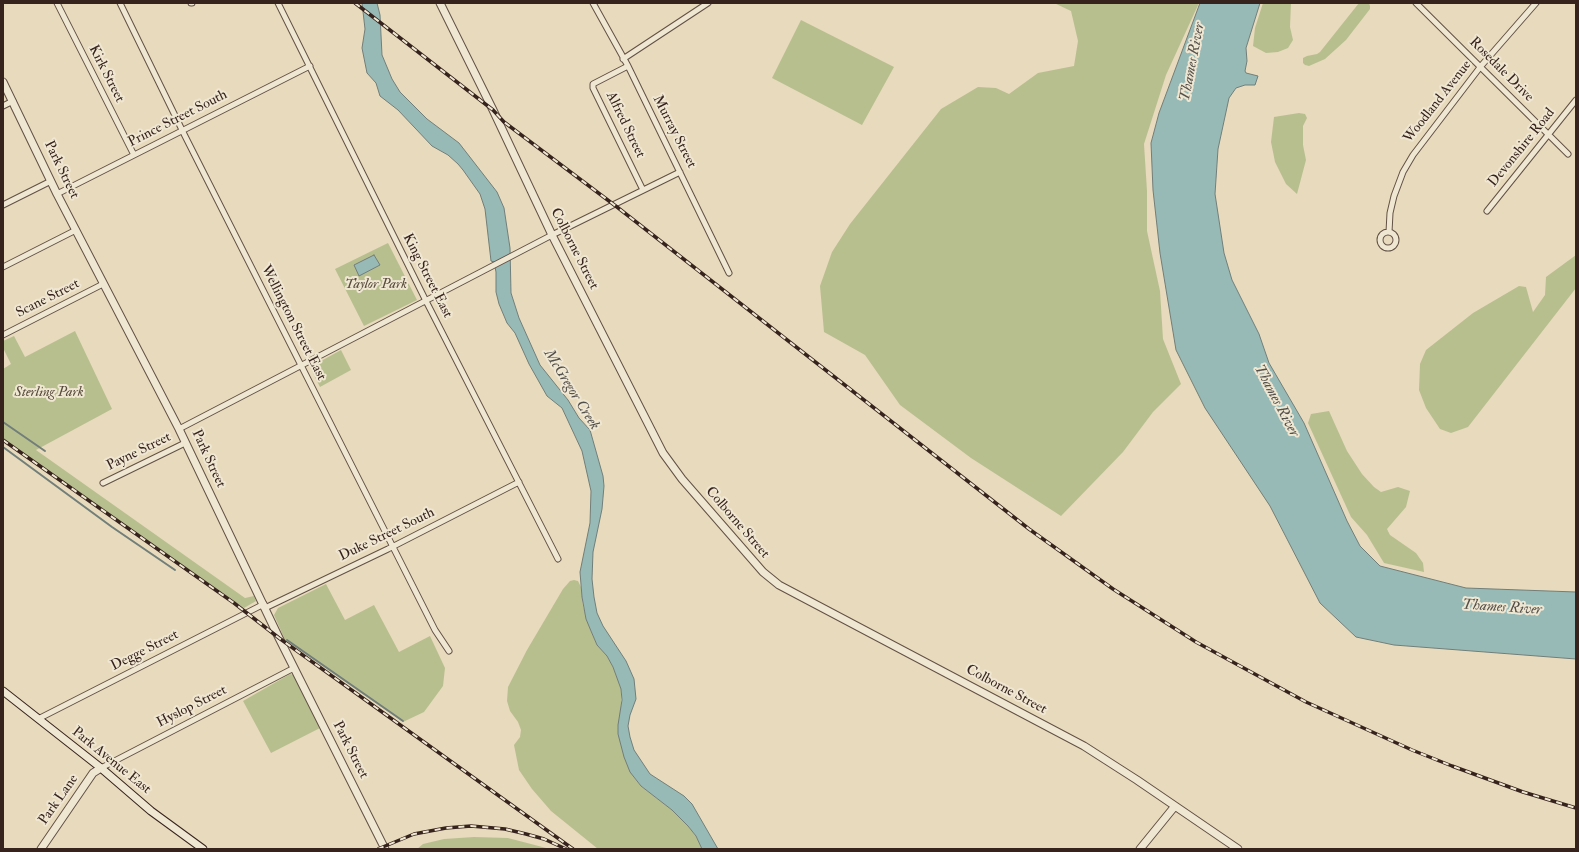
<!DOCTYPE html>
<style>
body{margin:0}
#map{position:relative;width:1579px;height:852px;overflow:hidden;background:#e8dabc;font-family:"IM FELL Double Pica",serif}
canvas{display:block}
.frame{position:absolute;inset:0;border:4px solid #36231d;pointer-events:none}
</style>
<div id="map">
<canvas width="1579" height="852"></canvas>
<div class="frame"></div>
</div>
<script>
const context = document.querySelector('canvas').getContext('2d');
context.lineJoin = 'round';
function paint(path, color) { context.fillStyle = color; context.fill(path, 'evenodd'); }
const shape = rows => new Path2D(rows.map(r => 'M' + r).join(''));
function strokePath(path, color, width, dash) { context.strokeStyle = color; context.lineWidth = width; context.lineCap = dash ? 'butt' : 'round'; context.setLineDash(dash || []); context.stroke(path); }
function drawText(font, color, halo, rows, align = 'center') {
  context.font = font + ' "IM FELL Double Pica",serif'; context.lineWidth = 4; context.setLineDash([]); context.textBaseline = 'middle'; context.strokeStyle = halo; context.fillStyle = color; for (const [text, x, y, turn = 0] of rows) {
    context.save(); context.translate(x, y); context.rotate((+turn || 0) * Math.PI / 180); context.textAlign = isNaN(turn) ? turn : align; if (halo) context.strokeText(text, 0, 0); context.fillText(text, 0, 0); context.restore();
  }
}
const green = shape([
 [1054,3,1199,3,1166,75,1144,144,1147,191,1147,231,1160,291,1163,339,1181,384,1153,412,1123,452,1061,516,971,458,900,405,865,355,824,332,820,286,832,252,850,224,941,109,978,87,996,88,1009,94,1038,73,1074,66,1078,41,1071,11],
 [1263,3,1291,3,1290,27,1293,40,1288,48,1278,52,1266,53,1253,46,1255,28],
 [1359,3,1369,3,1370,6,1370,9,1346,40,1325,59,1309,66,1305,65,1303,63,1303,58,1307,56,1317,54,1320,52],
 [801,20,894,67,862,125,772,78],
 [1299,113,1305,114,1307,118,1303,126,1303,145,1306,160,1297,194,1286,184,1275,162,1271,142,1274,117],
 [388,243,417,300,364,326,335,269],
 [1576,255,1576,288,1468,427,1451,433,1440,429,1426,408,1419,390,1420,364,1426,350,1473,313,1519,286,1526,287,1533,312,1545,295,1546,277],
 [75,331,112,409,36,450,245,598,254,596,256,601,244,608,3,439,3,369,11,364,3,348,3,341,14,336,25,357],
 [341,350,351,370,320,387,310,367],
 [1329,411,1347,451,1362,474,1374,487,1381,492,1398,487,1410,491,1406,507,1387,529,1390,535,1416,553,1423,563,1424,572,1384,563,1367,535,1351,517,1308,423,1311,414],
 [574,580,578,581,581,587,583,606,591,631,597,645,607,656,613,667,618,679,621,689,621,711,633,776,641,786,672,810,688,826,696,836,702,849,598,849,551,811,532,789,519,770,514,745,520,737,521,730,518,722,510,711,507,701,508,687,527,650,563,589,570,581],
 [326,584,345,620,374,605,399,652,430,636,445,668,443,686,424,712,403,722,285,640,274,615,278,608],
 [290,674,294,675,322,727,271,753,243,701],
 [474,837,508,838,550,849,417,849,423,844,444,839]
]);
const water = shape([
 [362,3,377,3,380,15,382,55,392,79,400,92,427,119,459,143,497,192,504,208,510,248,511,293,519,318,540,365,568,400,579,418,590,430,603,476,604,486,602,509,593,552,592,579,594,597,597,613,603,626,626,661,634,679,636,699,630,715,628,726,630,737,634,750,650,774,684,796,692,804,718,849,702,849,696,836,688,826,672,810,641,786,630,772,624,757,618,734,618,725,622,700,621,689,613,667,607,656,597,645,591,631,586,619,582,597,580,572,590,523,591,491,582,451,562,408,547,396,529,364,515,333,507,323,499,304,496,292,496,272,494,262,491,261,485,209,480,194,463,170,458,164,448,155,432,146,398,110,380,96,376,83,367,73,362,48,365,29,362,3],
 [1200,3,1260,3,1246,48,1247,61,1245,71,1246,73,1258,76,1255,85,1245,85,1236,88,1229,98,1218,149,1215,194,1224,253,1232,280,1259,334,1269,363,1304,423,1347,521,1360,546,1380,566,1466,588,1576,592,1576,659,1394,645,1356,637,1320,603,1270,506,1205,408,1176,350,1160,253,1153,190,1151,143,1159,113,1200,3],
 [374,255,380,265,359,276,354,265,374,255]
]);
const stream = shape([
 [3,422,45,451],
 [3,447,112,527,175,570],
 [287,640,403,721]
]);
const minor = shape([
 [57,3,134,155],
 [120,3,185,136,393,547,435,630,449,651],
 [191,3,192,3],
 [278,3,426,301,558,559],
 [593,3,628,66,729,273],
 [1416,3,1568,154],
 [623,59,708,3],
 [628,66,593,84,593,88,643,190],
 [3,106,13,101],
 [57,194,310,66],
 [3,205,51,181],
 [1487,211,1576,100],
 [1389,232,1390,213,1394,196,1403,172,1413,155,1481,66,1536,3],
 '1380 240a8 8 0 1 1 16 0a8 8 0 1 1-16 0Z',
 [3,267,76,230],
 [3,335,103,284],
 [179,429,552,235,680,172],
 [103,483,185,443],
 [265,608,388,549,519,482],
 [38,719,264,604],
 [101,768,294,668]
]);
const tertiary = shape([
 [440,3,493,110,552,235,663,453,682,479,763,572,779,585,1084,746,1137,780,1238,849],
 [3,82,57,194,179,429,279,638,385,849],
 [41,849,93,773,101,768],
 [1140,849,1175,806]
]);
const secondary = shape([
 [3,691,101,768,151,811,203,849]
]);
const rail = shape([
 [355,3,493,110,504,122,617,207,1029,529,1113,589,1196,642,1306,702,1412,750,1452,766,1523,792,1576,808],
 [3,440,234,603,279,638,573,849],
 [378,849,414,834,446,828,471,826,505,829,526,834,544,839,566,849]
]);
const streetNames = [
 ["Rosedale Drive",1501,70,45],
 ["Kirk Street",106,74,63],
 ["Woodland Avenue",1438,102,-52],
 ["Prince Street South",178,119,-27],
 ["Alfred Street",625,125,64],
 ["Murray Street",674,132,63],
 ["Devonshire Road",1522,148,-51],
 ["Park Street",61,170,64],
 ["Colborne Street",574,249,63],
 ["King Street East",427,276,63],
 ["Scane Street",48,299,-27],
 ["Wellington Street East",293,323,63],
 ["Payne Street",139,452,-26],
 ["Park Street",208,459,65],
 ["Colborne Street",737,523,49],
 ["Duke Street South",387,535,-26],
 ["Degge Street",145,651,-27],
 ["Colborne Street",1006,690,28],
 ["Hyslop Street",192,707,-27],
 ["Park Street",350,750,63],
 ["Park Avenue East",111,761,39],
 ["Park Lane",59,800,-55]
];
const parkNames = [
 ["Taylor Park",376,285],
 ["Sterling Park",49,393]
];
const waterNames = [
 ["Thames River",1193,62,-79],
 ["McGregor Creek",571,390,58],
 ["Thames River",1276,401,62],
 ["Thames River",1502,608,4]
];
paint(green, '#b8bf8f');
paint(water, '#98bab7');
strokePath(water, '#717e79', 1);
strokePath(stream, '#717e79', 2);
strokePath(minor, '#625145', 7);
strokePath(tertiary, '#625145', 9);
strokePath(secondary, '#36231d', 9);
strokePath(minor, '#f0e7d3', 5);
strokePath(tertiary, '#f0e7d3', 7);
strokePath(secondary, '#f0e7d3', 7);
strokePath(rail, '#36231d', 3.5);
strokePath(rail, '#f0e7d3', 2, [6]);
drawText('14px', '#36231d', '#f0e7d3', streetNames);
drawText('italic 14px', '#564a3a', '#f0e7d3', parkNames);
drawText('italic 15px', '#53504b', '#f0e7d3', waterNames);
</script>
